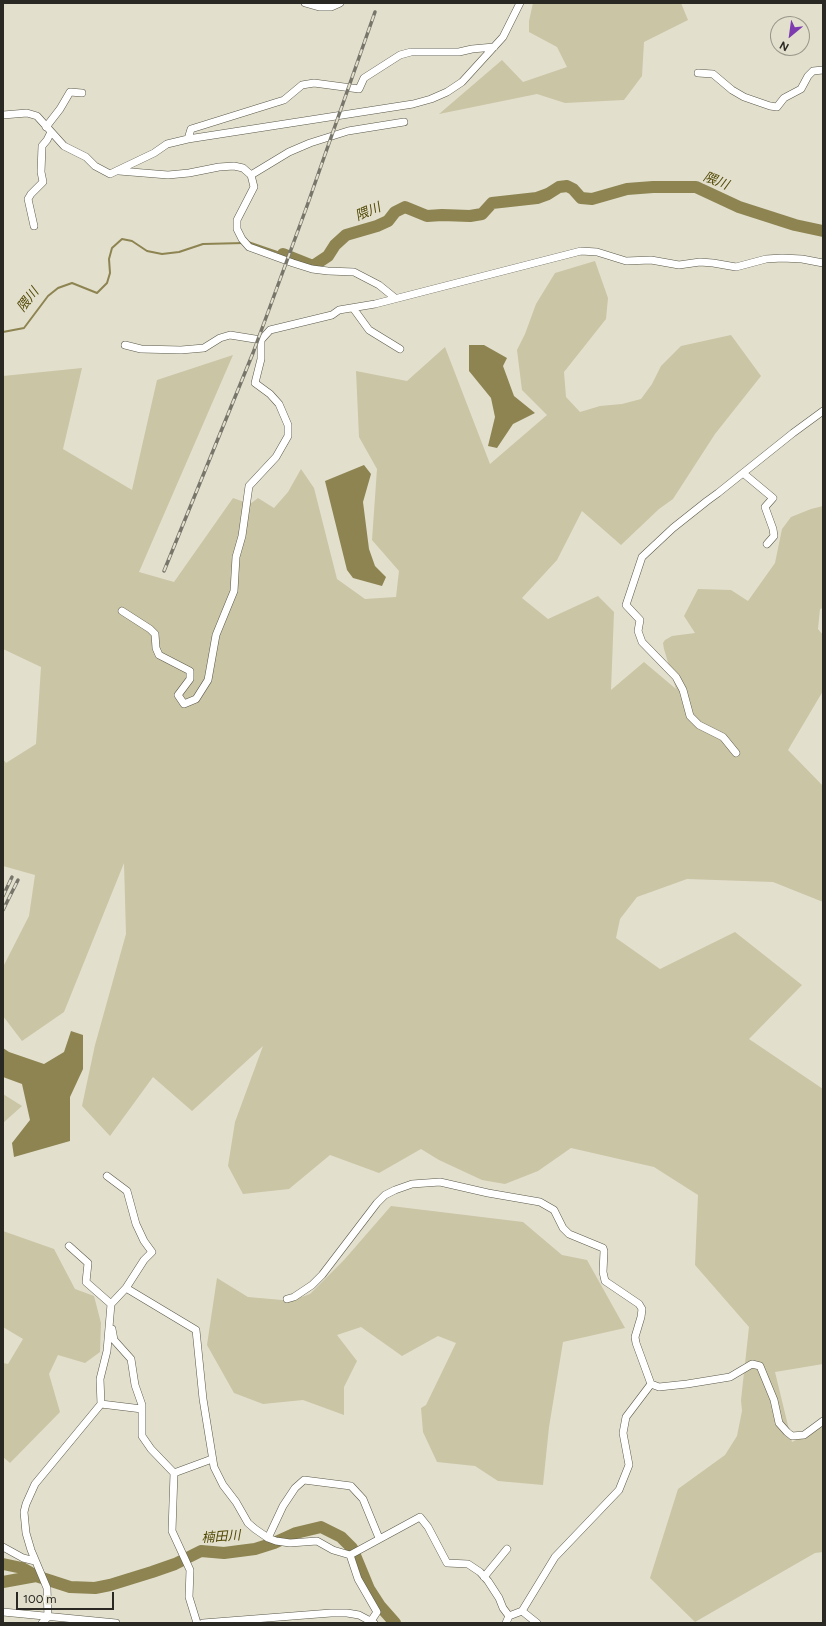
<!DOCTYPE html>
<meta charset="utf-8">
<style>
body{margin:0}
#map{position:relative;width:826px;height:1626px;overflow:hidden;background:#e2dfcd;font-family:Figtree,sans-serif}
canvas{display:block}
.frame{position:absolute;inset:0;border:4px solid #292822;pointer-events:none}
.north{position:absolute;left:770px;top:16px;width:40px;height:40px;box-sizing:border-box;background:#e2dfcd;border:1px solid #989689;border-radius:50%;rotate:209deg;font-size:11px;font-weight:700;line-height:16px;text-align:center;color:#292822}
.north::after{content:'';display:block;margin:auto;width:14px;height:18px;background:#7e3bb0;clip-path:polygon(50% 0,100% 100%,50% 72%,0 100%)}
.scale{position:absolute;left:16px;top:1592px;width:98px;height:18px;box-sizing:border-box;border:2px solid #292822;border-top:0;padding-left:5px;font-size:12px;line-height:14px;white-space:nowrap;color:#292822;-webkit-text-stroke:3px #e2dfcd;paint-order:stroke}
</style>
<div id="map">
<canvas width="826" height="1626"></canvas>
<div class="frame"></div>
<div class="north">N</div>
<div class="scale">100 m</div>
</div>
<script>
const context = document.querySelector('canvas').getContext('2d');
context.lineJoin = 'round';
function paint(path, color) { context.fillStyle = color; context.fill(path, 'evenodd'); }
const shape = rows => new Path2D(rows.map(r => 'M' + r).join(''));
function strokePath(path, color, width, dash) { context.strokeStyle = color; context.lineWidth = width; context.lineCap = dash ? 'butt' : 'round'; context.setLineDash(dash || []); context.stroke(path); }
function drawText(font, color, halo, rows, align = 'center') {
  context.font = font + ' Figtree,"Noto Sans JP",sans-serif'; context.lineWidth = 4; context.setLineDash([]); context.textBaseline = 'middle'; context.strokeStyle = halo; context.fillStyle = color; for (const [text, x, y, turn = 0] of rows) {
    context.save(); context.translate(x, y); context.rotate((+turn || 0) * Math.PI / 180); context.textAlign = isNaN(turn) ? turn : align; if (halo) context.strokeText(text, 0, 0); context.fillText(text, 0, 0); context.restore();
  }
}
const green = shape([
 [533,3,681,3,688,20,644,42,642,76,624,100,565,103,537,94,439,114,502,60,523,82,567,67,557,47,529,32,529,21],
 [595,261,608,298,606,319,564,372,566,397,580,412,600,406,622,404,641,399,652,384,661,366,681,346,731,335,761,376,715,434,673,499,659,509,621,545,582,511,557,560,522,598,548,619,598,596,614,612,611,690,644,662,676,689,664,649,663,643,665,640,672,636,695,633,684,616,698,589,731,590,748,601,775,563,782,529,791,517,811,509,823,506,823,608,820,609,818,629,823,635,823,691,788,750,823,786,823,902,773,882,687,879,637,897,620,919,616,938,660,969,735,932,802,985,749,1039,823,1089,823,1364,775,1372,792,1442,823,1426,823,1552,815,1553,695,1622,650,1578,678,1489,725,1455,737,1436,742,1411,741,1400,749,1327,695,1265,698,1195,654,1167,571,1148,538,1171,505,1184,482,1180,439,1160,421,1149,379,1173,330,1155,289,1189,243,1194,228,1166,235,1122,263,1046,192,1111,153,1077,110,1136,82,1106,95,1045,126,934,124,863,64,1012,22,1041,3,1016,3,967,29,916,35,875,3,866,3,759,6,763,36,744,41,667,3,649,3,376,82,368,63,449,132,490,157,380,233,355,139,572,174,582,233,498,250,504,258,498,274,508,288,492,301,469,314,488,337,579,365,599,396,597,399,571,372,540,377,469,359,437,356,371,407,381,445,347,490,464,547,415,522,390,517,350,525,334,536,304,555,273],
 [3,1094,22,1106,3,1123],
 [391,1206,523,1222,562,1255,587,1260,625,1328,563,1342,549,1427,543,1485,498,1481,475,1466,437,1462,423,1432,421,1408,426,1405,456,1343,438,1336,402,1356,361,1327,337,1335,357,1361,344,1387,344,1415,303,1400,263,1404,234,1393,207,1345,217,1278,248,1297,282,1300,299,1298,310,1294,344,1260],
 [3,1231,54,1249,75,1289,94,1296,101,1323,100,1352,85,1363,58,1355,49,1374,60,1412,10,1463,3,1457,3,1363,8,1364,23,1339,3,1327]
]);
const water = shape([
 [469,345,484,345,507,358,503,366,514,396,535,413,513,424,497,448,488,446,495,417,491,398,469,371],
 [364,465,371,474,363,502,369,549,375,566,386,577,382,586,353,578,347,570,325,481],
 [71,1031,83,1035,83,1069,70,1097,70,1141,14,1157,12,1143,30,1120,22,1084,3,1077,3,1048,9,1052,44,1064,64,1052]
]);
const stream = shape([
 [248,242,283,254],
 [3,332,24,328,48,296,58,288,72,283,97,293,107,283,110,273,109,259,112,248,122,239,132,241,147,251,162,254,179,252,203,244,244,243]
]);
const river = shape([
 [283,254,313,266,328,256,335,245,346,235,377,226,388,221,395,212,405,207,427,216,442,215,470,216,482,214,492,203,537,198,548,194,559,187,567,186,573,189,581,198,592,199,627,189,653,187,696,187,739,207,795,225,823,231],
 [3,1564,22,1568,36,1576],
 [3,1582,36,1576,70,1587,95,1588,110,1585,152,1572,175,1564,201,1551,224,1553,255,1549,274,1543,296,1533,321,1527,341,1537,352,1548,369,1589,380,1606,395,1623]
]);
const minor = shape([
 [305,3,319,7,331,7,340,3],
 [698,73,713,74,732,90,744,97,770,106,777,107,784,98,801,89,808,76,813,71,823,70],
 [3,115,27,113,37,116,64,146,86,157,95,166,110,174,154,153,167,144,188,139,413,104,431,99,447,92,462,82,503,37,520,3],
 [46,127,60,109,70,92,82,93],
 [188,139,191,129,284,100,302,85,314,83,359,89,364,78,400,55,411,52,459,52,472,49,494,47],
 [119,171,168,175,189,173,219,167,234,166,243,168,251,175,254,187,237,220,237,229,242,239,249,247,293,263,312,269,328,271,354,272,379,285,395,298],
 [251,175,289,152,310,143,348,131,404,122],
 [34,226,28,199,31,194,43,182,41,172,42,146,47,140,51,132],
 [353,308,369,330,400,349],
 [125,345,141,349,181,350,204,348,220,338,230,335,261,340],
 [743,473,773,498,765,507,773,529,774,536,767,544],
 [122,611,150,629,155,634,156,648,159,655,190,671,190,679,178,695,184,704,196,699,208,680,216,635,234,591,236,557,242,536,249,486,276,457,288,436,288,425,279,404,270,394,255,383,261,359,261,340,270,330,332,315,339,310,375,304,581,251,597,252,626,261,651,260,679,265,700,262,713,263,736,267,766,259,782,258,802,259,823,263],
 [736,753,723,737,699,725,690,716,683,690,676,677,642,642,638,631,640,620,626,605,642,557,673,528,707,501,718,493,793,433,823,411],
 [69,1246,88,1263,86,1282,111,1304],
 [126,1288,196,1330,203,1399,214,1467,223,1485,236,1502,248,1523,255,1529,268,1538,276,1541,290,1543,317,1541,333,1550,350,1555,420,1517,428,1527,447,1563,468,1564,480,1572,488,1581,499,1598,503,1608,509,1616],
 [287,1299,294,1297,312,1285,322,1275,377,1203,385,1195,395,1190,412,1184,440,1182,488,1193,540,1202,554,1210,563,1228,569,1234,603,1248,604,1251,603,1272,605,1281,639,1304,642,1309,641,1317,635,1337,636,1343,651,1384,659,1387,687,1384,730,1377,752,1364,760,1366,774,1400,779,1423,787,1432,792,1436,804,1435,823,1421],
 [112,1329,114,1340,131,1359,135,1385,142,1405,142,1436,151,1449,174,1473,172,1531,190,1570,189,1597,197,1623],
 [101,1404,142,1409],
 [174,1473,212,1459],
 [268,1538,283,1506,295,1488,304,1480,351,1486,363,1499,379,1538],
 [3,1547,23,1558,35,1561],
 [350,1555,358,1579,377,1612,371,1621],
 [484,1577,507,1549],
 [522,1611,537,1623],
 [3,1612,116,1623],
 [42,1623,48,1617,47,1588,31,1550,26,1533,24,1512,26,1504,35,1484,101,1404,100,1379,107,1351,111,1304,126,1288,144,1260,152,1252,144,1241,136,1224,127,1191,107,1176],
 [203,1623,331,1613,347,1613,359,1615,374,1623],
 [506,1623,509,1616,522,1611,555,1557,619,1490,629,1465,623,1433,626,1417,651,1384]
]);
const rail = shape([
 [164,571,253,353,307,206,375,12],
 [3,896,12,877],
 [3,910,18,880]
]);
const waterNames = [
 ["隈川",716,181,22],
 ["隈川",368,212,-23],
 ["隈川",28,300,-52],
 ["楠田川",221,1537,-4]
];
paint(green, '#cac5a5');
paint(water, '#8d8451');
strokePath(stream, '#8d8451', 2);
strokePath(river, '#8d8451', 12);
strokePath(minor, '#5b5949', 8);
strokePath(minor, '#fff', 7);
strokePath(rail, '#78766b', 3.5);
strokePath(rail, '#e2dfcd', 2, [6]);
drawText('italic 13px', '#534905', '#e2dfcd', waterNames);
</script>
